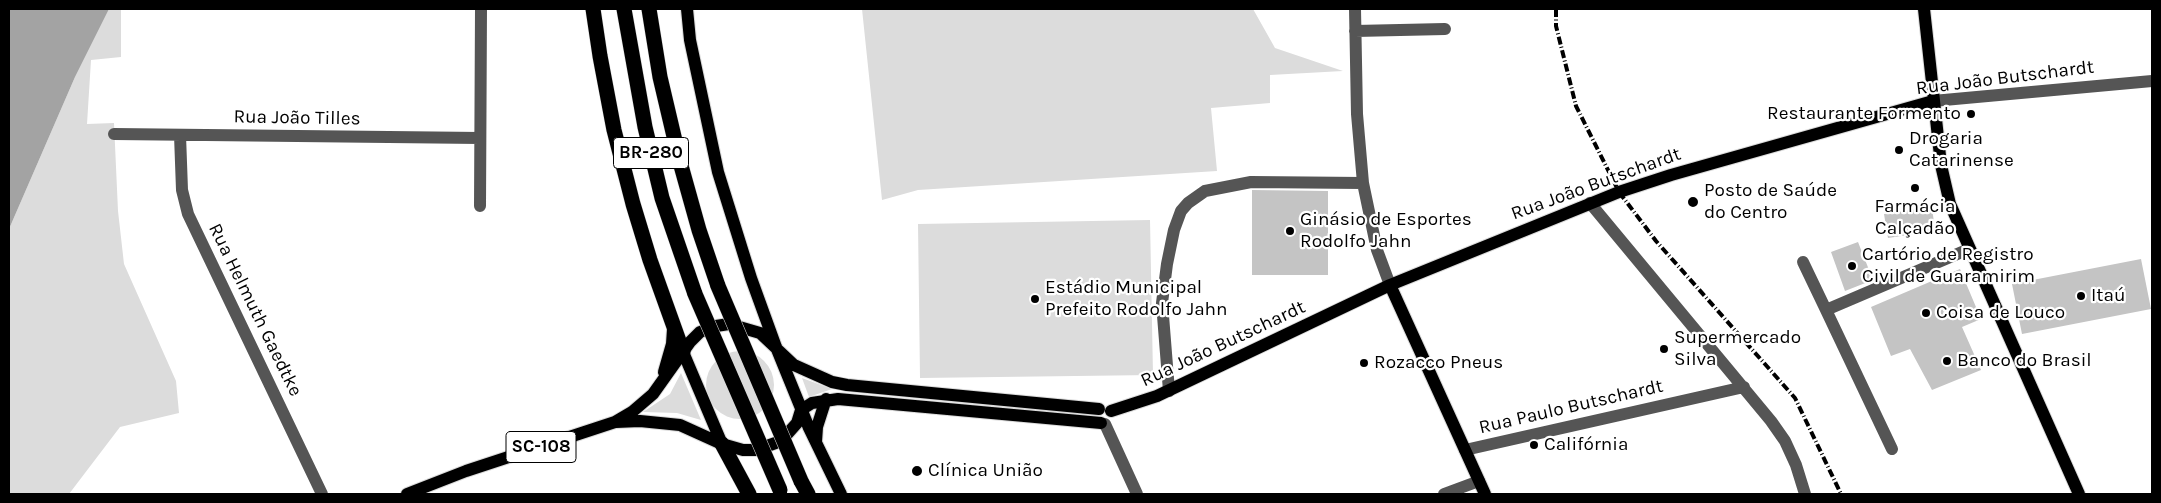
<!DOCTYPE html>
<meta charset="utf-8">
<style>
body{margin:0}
#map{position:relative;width:2161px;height:503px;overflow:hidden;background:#fff;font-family:Karla,sans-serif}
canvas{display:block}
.frame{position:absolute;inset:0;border:10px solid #000;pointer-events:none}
</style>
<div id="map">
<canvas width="2161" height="503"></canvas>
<div class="frame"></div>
</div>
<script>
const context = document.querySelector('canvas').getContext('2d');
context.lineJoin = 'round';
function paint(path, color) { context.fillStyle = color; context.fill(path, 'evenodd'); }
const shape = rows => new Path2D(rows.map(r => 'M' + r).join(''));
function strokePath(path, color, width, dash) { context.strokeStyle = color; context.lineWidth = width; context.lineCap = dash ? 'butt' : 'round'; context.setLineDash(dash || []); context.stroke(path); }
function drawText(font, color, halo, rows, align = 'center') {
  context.font = font + ' Karla,sans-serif'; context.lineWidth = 4.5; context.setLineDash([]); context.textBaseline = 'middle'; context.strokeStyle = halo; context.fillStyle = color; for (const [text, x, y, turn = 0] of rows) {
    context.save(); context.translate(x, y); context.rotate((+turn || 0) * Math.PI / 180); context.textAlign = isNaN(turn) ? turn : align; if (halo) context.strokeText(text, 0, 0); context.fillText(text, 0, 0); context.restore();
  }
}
const green = shape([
 [109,9,121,9,121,57,91,60,87,124,114,123,118,211,124,264,176,381,179,413,120,427,69,494,9,494,9,229,75,77],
 [862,9,1253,9,1275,48,1343,71,1270,75,1270,103,1211,108,1217,171,918,190,882,200],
 [1150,220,1153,375,920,378,918,224],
 '706 385a34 34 0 1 1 68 0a34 34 0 1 1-68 0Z',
 [681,373,701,420,677,413,643,412,670,394],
 [802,378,832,389,809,397]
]);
const water = shape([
 [9,9,109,9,75,77,9,229]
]);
const building = shape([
 [1252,190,1328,191,1328,275,1252,275],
 [1932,207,1935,231,1888,238,1884,214],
 [1858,242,1873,280,1845,291,1831,252],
 [2141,259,2151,309,2022,334,2012,284],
 [1960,269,1981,319,1962,327,1981,370,1932,390,1910,349,1891,356,1871,307]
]);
const minor = shape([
 [1355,9,1357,114,1363,183,1377,250,1390,285],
 [1355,31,1445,29],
 [1933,101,2152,81],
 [114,134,480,138],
 [180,135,182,190,188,214,322,494],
 [1590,203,1771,421,1785,441,1796,465,1805,494],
 [480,206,481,9],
 [1803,262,1826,310],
 [1169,391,1162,303,1167,264,1174,230,1181,211,1188,203,1205,191,1251,182,1363,183],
 [1105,424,1137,494],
 [1892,449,1826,310,1969,249],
 [1465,450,1744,387],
 [1444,494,1479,481]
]);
const major = shape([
 [687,9,690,40,718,172,751,278,776,347,809,428,841,494],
 [1924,9,1941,165,1950,204,2079,494],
 [1390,285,1485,494],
 [683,352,722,444],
 [664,372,672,344,673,329],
 [801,410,812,403,838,399,1101,423],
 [1111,411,1157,396,1390,285,1619,192,1671,175,1933,101],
 [616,422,640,421,680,425,722,444,743,450,756,450,781,441,797,423,801,410],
 [816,442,817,427,826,399],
 [407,494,466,471,615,422,632,412,653,394,690,342,700,332,716,326,729,324,760,333,794,365,832,382,847,385,1099,409]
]);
const highway = shape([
 [593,9,600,56,614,130,633,204,650,260,683,352],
 [624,9,645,127,662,198,695,294],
 [649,9,660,77,680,162,699,230,718,286],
 [722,444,749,494],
 [801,481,808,494]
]);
const rail = shape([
 [1556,9,1556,26,1576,106,1619,192,1656,241,1795,398,1841,494]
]);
const highwayBridge = shape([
 [718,286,801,481],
 [695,294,780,490]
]);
const markers = [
 [1971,114,5,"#000"],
 [1899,150,5,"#000"],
 [1915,188,5,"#000"],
 [1693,202,6,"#000"],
 [1290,231,5,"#000"],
 [1852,266,5,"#000"],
 [2081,296,5,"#000"],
 [1035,299,5,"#000"],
 [1926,313,5,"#000"],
 [1664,349,5,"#000"],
 [1947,361,5,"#000"],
 [1364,363,5,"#000"],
 [1534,445,5,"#000"],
 [917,471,6,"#000"]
];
const shields = [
 [651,153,75],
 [541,447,70]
];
const shieldNames = [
 ["BR-280",651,153],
 ["SC-108",541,447]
];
const streetNames = [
 ["Rua João Butschardt",2005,78,-7],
 ["Rua João Tilles",297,118,1],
 ["Rua João Butschardt",1596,184,-20],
 ["Rua Helmuth Gaedtke",255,310,64],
 ["Rua João Butschardt",1223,344,-25],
 ["Rua Paulo Butschardt",1571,407,-13]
];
const poiNames = [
 ["Restaurante Formento",1961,114,"right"],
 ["Drogaria",1909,139],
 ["Catarinense",1909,161],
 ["Posto de Saúde",1704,191],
 ["do Centro",1704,213],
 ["Farmácia",1915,207,"center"],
 ["Calçadão",1915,229,"center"],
 ["Ginásio de Esportes",1300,220],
 ["Rodolfo Jahn",1300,242],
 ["Cartório de Registro",1862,255],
 ["Civil de Guaramirim",1862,277],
 ["Estádio Municipal",1045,288],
 ["Prefeito Rodolfo Jahn",1045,310],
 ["Itaú",2091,296],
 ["Coisa de Louco",1936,313],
 ["Supermercado",1674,338],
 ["Silva",1674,360],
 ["Banco do Brasil",1957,361],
 ["Rozacco Pneus",1374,363],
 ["Califórnia",1544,445],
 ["Clínica União",928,471]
];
paint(green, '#dcdcdc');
paint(water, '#a3a3a3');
paint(building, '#c4c4c4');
strokePath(major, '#dbdbdb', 14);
strokePath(highway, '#dbdbdb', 16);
strokePath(minor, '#555', 12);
strokePath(major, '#000', 12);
strokePath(highway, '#000', 15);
strokePath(rail, '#000', 4, [8, 2.5, 1, 2.5]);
strokePath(highwayBridge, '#dbdbdb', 16, []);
strokePath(highwayBridge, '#000', 15);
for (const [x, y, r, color] of markers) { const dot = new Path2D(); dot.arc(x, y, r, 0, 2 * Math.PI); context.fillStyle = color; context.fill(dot); strokePath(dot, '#fff', 2); }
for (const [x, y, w] of shields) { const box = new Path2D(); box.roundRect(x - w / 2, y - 15.5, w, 31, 4); context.fillStyle = '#fff'; context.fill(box); strokePath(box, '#000', 1); }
drawText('bold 18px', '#000', null, shieldNames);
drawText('19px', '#000', '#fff', streetNames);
drawText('19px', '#000', '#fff', poiNames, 'left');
</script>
